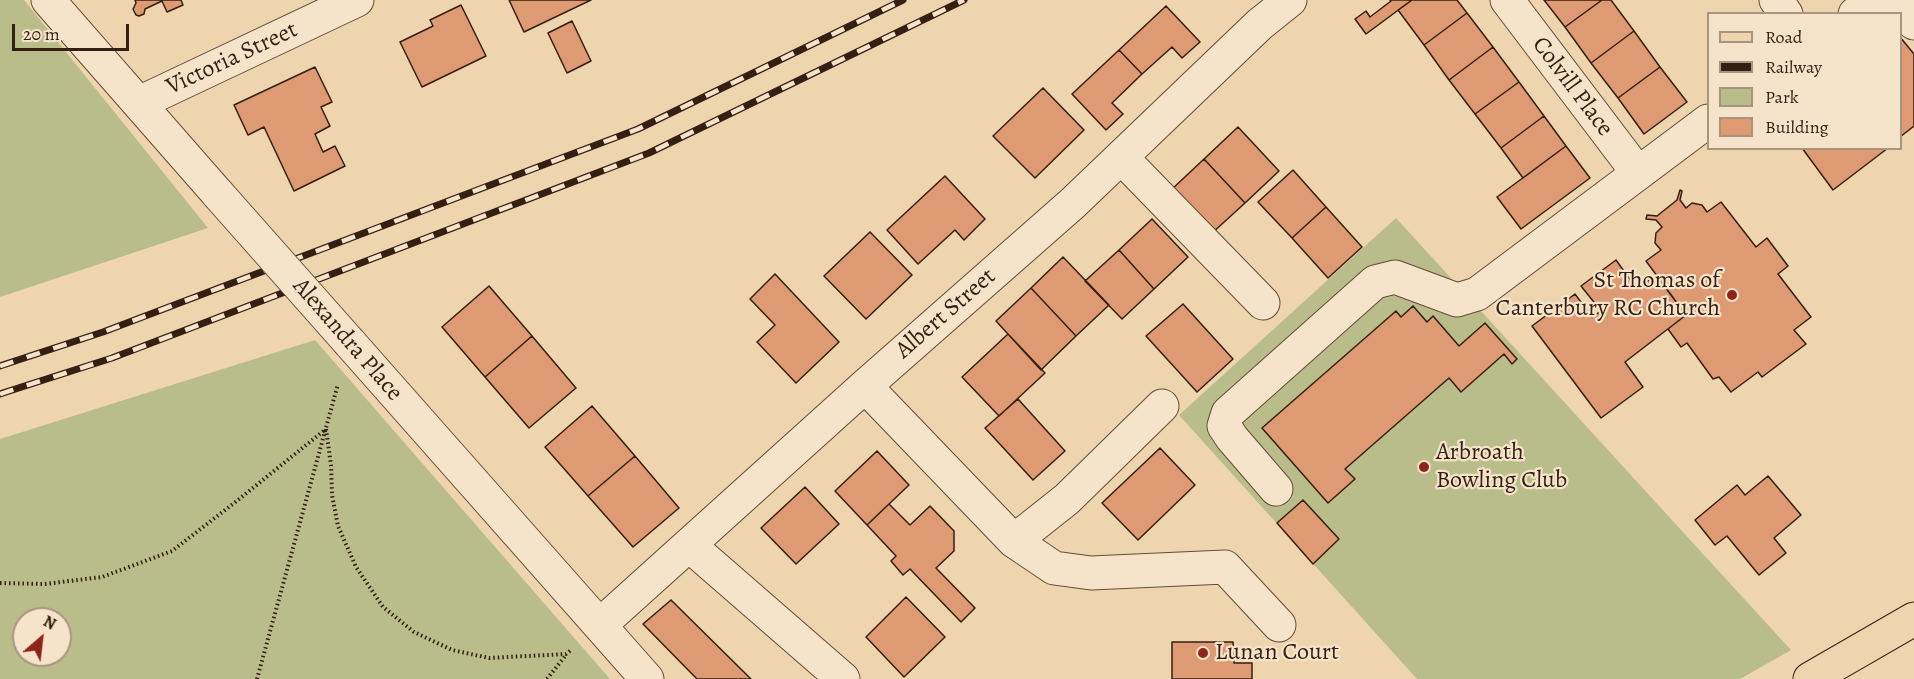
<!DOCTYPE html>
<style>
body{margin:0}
#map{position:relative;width:1914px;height:679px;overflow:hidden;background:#efd5ae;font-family:Alegreya,serif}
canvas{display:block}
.legend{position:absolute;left:1707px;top:12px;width:195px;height:138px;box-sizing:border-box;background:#f5e4ca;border:2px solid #a89581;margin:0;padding:8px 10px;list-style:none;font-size:18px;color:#351f13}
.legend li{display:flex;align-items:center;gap:12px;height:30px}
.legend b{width:30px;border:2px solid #a89581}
.north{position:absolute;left:12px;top:607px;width:60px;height:60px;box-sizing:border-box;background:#f5e4ca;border:2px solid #a89581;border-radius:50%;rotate:28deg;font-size:16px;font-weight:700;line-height:24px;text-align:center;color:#351f13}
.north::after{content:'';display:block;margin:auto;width:21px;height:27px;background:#8f2418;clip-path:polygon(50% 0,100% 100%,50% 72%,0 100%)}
.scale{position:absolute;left:12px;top:24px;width:117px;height:27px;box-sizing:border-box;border:3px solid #351f13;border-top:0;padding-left:8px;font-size:18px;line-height:21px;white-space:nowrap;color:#351f13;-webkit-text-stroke:4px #f5e4ca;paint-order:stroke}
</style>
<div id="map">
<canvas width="1914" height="679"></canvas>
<ul class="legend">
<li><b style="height:8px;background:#efd5ae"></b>Road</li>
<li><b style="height:8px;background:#351f13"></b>Railway</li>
<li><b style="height:16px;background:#b9bd8a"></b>Park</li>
<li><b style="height:16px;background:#de9a73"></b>Building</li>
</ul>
<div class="north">N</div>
<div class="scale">20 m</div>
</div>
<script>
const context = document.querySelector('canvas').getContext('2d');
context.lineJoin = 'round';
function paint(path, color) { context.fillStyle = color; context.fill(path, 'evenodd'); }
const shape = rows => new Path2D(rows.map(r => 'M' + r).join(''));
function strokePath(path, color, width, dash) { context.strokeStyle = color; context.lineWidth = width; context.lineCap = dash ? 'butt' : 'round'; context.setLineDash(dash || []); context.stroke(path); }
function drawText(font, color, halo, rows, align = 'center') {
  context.font = font + ' Alegreya,serif'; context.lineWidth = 4.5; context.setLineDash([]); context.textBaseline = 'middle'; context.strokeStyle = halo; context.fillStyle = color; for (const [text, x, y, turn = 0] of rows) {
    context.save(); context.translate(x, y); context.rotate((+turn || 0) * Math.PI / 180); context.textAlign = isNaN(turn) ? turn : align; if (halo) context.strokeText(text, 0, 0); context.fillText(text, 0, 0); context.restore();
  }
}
const green = shape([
 [0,0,24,0,208,228,0,297],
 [1396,218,1671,519,1791,650,1740,679,1417,679,1179,415],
 [315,340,610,679,0,679,0,439],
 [24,619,60,619,60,655,24,655]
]);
const building = shape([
 [135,0,181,0,183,5,167,12,162,1,145,9,144,14,139,16,136,15,133,9,136,3,135,0],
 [509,0,591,0,524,32,509,0],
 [1390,0,1412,0,1366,34,1355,19,1366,11,1370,17,1391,1,1390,0],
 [1412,0,1457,0,1467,13,1424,45,1398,10,1412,0],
 [1544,0,1602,0,1565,27,1544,0],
 [1602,0,1611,0,1634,31,1591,63,1565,27,1602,0],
 [461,5,486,56,422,87,400,42,433,26,430,20,461,5],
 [1166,6,1200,42,1182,58,1172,47,1142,74,1119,50,1166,6],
 [1467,13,1493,47,1449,80,1424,45,1467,13],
 [572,21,591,61,567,73,548,33,572,21],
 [1634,31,1660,67,1618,98,1591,63,1634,31],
 [1900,37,1914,54,1914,126,1900,137,1900,37],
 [1493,47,1519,82,1475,114,1449,80,1493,47],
 [1119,50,1142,74,1112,103,1123,114,1106,130,1072,94,1119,50],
 [315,67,332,102,321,107,330,126,315,134,323,152,335,146,345,166,294,191,264,127,248,135,234,105,315,67],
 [1660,67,1687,102,1644,134,1618,98,1660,67],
 [1519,82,1544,116,1501,148,1475,114,1519,82],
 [1043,88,1084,130,1035,178,993,136,1043,88],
 [1544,116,1566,146,1523,178,1501,148,1544,116],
 [1238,127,1279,171,1245,203,1204,159,1238,127],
 [1566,146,1590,178,1521,229,1497,197,1566,146],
 [1802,148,1888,148,1833,190,1802,148],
 [1204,159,1245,203,1211,234,1170,191,1204,159],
 [1293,170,1326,207,1292,238,1258,202,1293,170],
 [945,176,985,219,964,240,955,230,918,264,887,230,945,176],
 [1680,190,1682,191,1680,200,1686,208,1692,203,1702,205,1707,212,1721,202,1756,247,1767,238,1788,266,1778,274,1811,317,1794,330,1806,344,1762,377,1758,372,1731,392,1719,377,1713,379,1687,343,1681,347,1668,329,1686,315,1646,261,1661,250,1655,243,1656,233,1662,227,1656,220,1646,219,1647,215,1657,216,1677,200,1680,190],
 [1326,207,1362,247,1328,278,1292,238,1326,207],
 [1152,219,1188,257,1154,289,1119,250,1152,219],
 [870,232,912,275,866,319,824,276,870,232],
 [1119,250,1154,289,1122,319,1085,281,1119,250],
 [1063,257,1109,305,1076,336,1031,288,1063,257],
 [1616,260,1637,289,1656,275,1686,315,1625,362,1643,387,1601,418,1532,326,1575,294,1592,317,1601,311,1581,286,1616,260],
 [775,274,839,342,796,383,757,342,775,325,750,299,775,274],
 [489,286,532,336,485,377,442,327,489,286],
 [1031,288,1076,336,1041,370,996,321,1031,288],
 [1183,304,1233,359,1197,392,1146,336,1183,304],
 [1413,306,1427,322,1433,316,1459,346,1485,323,1517,359,1512,364,1504,354,1461,392,1449,378,1345,469,1355,479,1328,503,1262,428,1396,311,1401,317,1413,306],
 [1008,334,1045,373,999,416,962,377,1008,334],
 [532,336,576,388,529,428,485,377,532,336],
 [1018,399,1065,451,1033,480,985,428,1018,399],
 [592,406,635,456,588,496,545,447,592,406],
 [1160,448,1195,485,1138,540,1102,503,1160,448],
 [877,451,909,485,867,525,835,491,877,451],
 [635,456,679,508,633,547,588,496,635,456],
 [1768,476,1801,515,1774,538,1786,553,1759,575,1727,536,1715,545,1695,520,1737,485,1745,495,1768,476],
 [805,487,839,524,796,564,761,528,805,487],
 [1303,500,1339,539,1313,564,1277,523,1303,500],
 [889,504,910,525,930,506,954,531,954,551,936,568,975,608,961,622,910,569,903,575,891,561,896,556,867,525,889,504],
 [906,597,945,637,904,677,866,637,906,597],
 [671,600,751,679,697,679,643,624,671,600],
 [1172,642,1233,642,1234,663,1252,663,1252,679,1172,679,1172,642]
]);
const path = shape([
 [326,429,331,465,332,495,338,526,356,567,383,607,414,632,452,650,489,658,566,654,571,650],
 [0,583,45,584,102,577,172,551,238,500,326,429],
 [257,679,338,384],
 [547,679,566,655]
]);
const minor = shape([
 [48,0,218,194],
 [1507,0,1638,173],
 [1776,0,1786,14],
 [1896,0,1914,23],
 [1855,14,1874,0],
 [139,103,357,0],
 [1121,157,1263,303],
 [350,343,647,679],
 [865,386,1014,541,1054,568,1091,573,1225,567,1279,625],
 [1276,489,1232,438,1224,426,1228,413,1375,282,1395,277,1457,300,1477,294,1708,121],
 [1014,541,1067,499,1162,406],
 [689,545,843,679],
 [600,625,865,386,1073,203,1260,24,1290,0]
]);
const major = shape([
 [1810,679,1914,619]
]);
const rail = shape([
 [0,366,103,332,638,129,903,0],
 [0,394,112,358,649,153,964,0]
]);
const minorBridge = shape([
 [218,194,350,343]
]);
const markers = [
 [1732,295,6,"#8f2418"],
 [1424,467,6,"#8f2418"],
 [1203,653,6,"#8f2418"]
];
const streetNames = [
 ["Victoria Street",232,59,-25],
 ["Colvill Place",1572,87,53],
 ["Albert Street",946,314,-41],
 ["Alexandra Place",347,340,49]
];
const poiNames = [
 ["St Thomas of",1720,281,"right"],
 ["Canterbury RC Church",1720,309,"right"],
 ["Arbroath",1436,453],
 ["Bowling Club",1436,481],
 ["Lunan Court",1215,653]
];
paint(green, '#b9bd8a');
paint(building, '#de9a73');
strokePath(building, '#351f13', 1.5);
strokePath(minor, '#644c3a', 35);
strokePath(major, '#351f13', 35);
strokePath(path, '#351f13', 4, [1.5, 3]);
strokePath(minor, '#f5e4ca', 33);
strokePath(major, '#efd5ae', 33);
strokePath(rail, '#351f13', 7);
strokePath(rail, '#f5e4ca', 4.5, [14]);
strokePath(minorBridge, '#644c3a', 35, []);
strokePath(minorBridge, '#f5e4ca', 33);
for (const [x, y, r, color] of markers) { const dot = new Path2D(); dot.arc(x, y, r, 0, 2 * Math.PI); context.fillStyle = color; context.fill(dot); strokePath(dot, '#f5e4ca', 2); }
drawText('24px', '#351f13', '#f5e4ca', streetNames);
drawText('24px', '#351f13', '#f5e4ca', poiNames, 'left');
</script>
